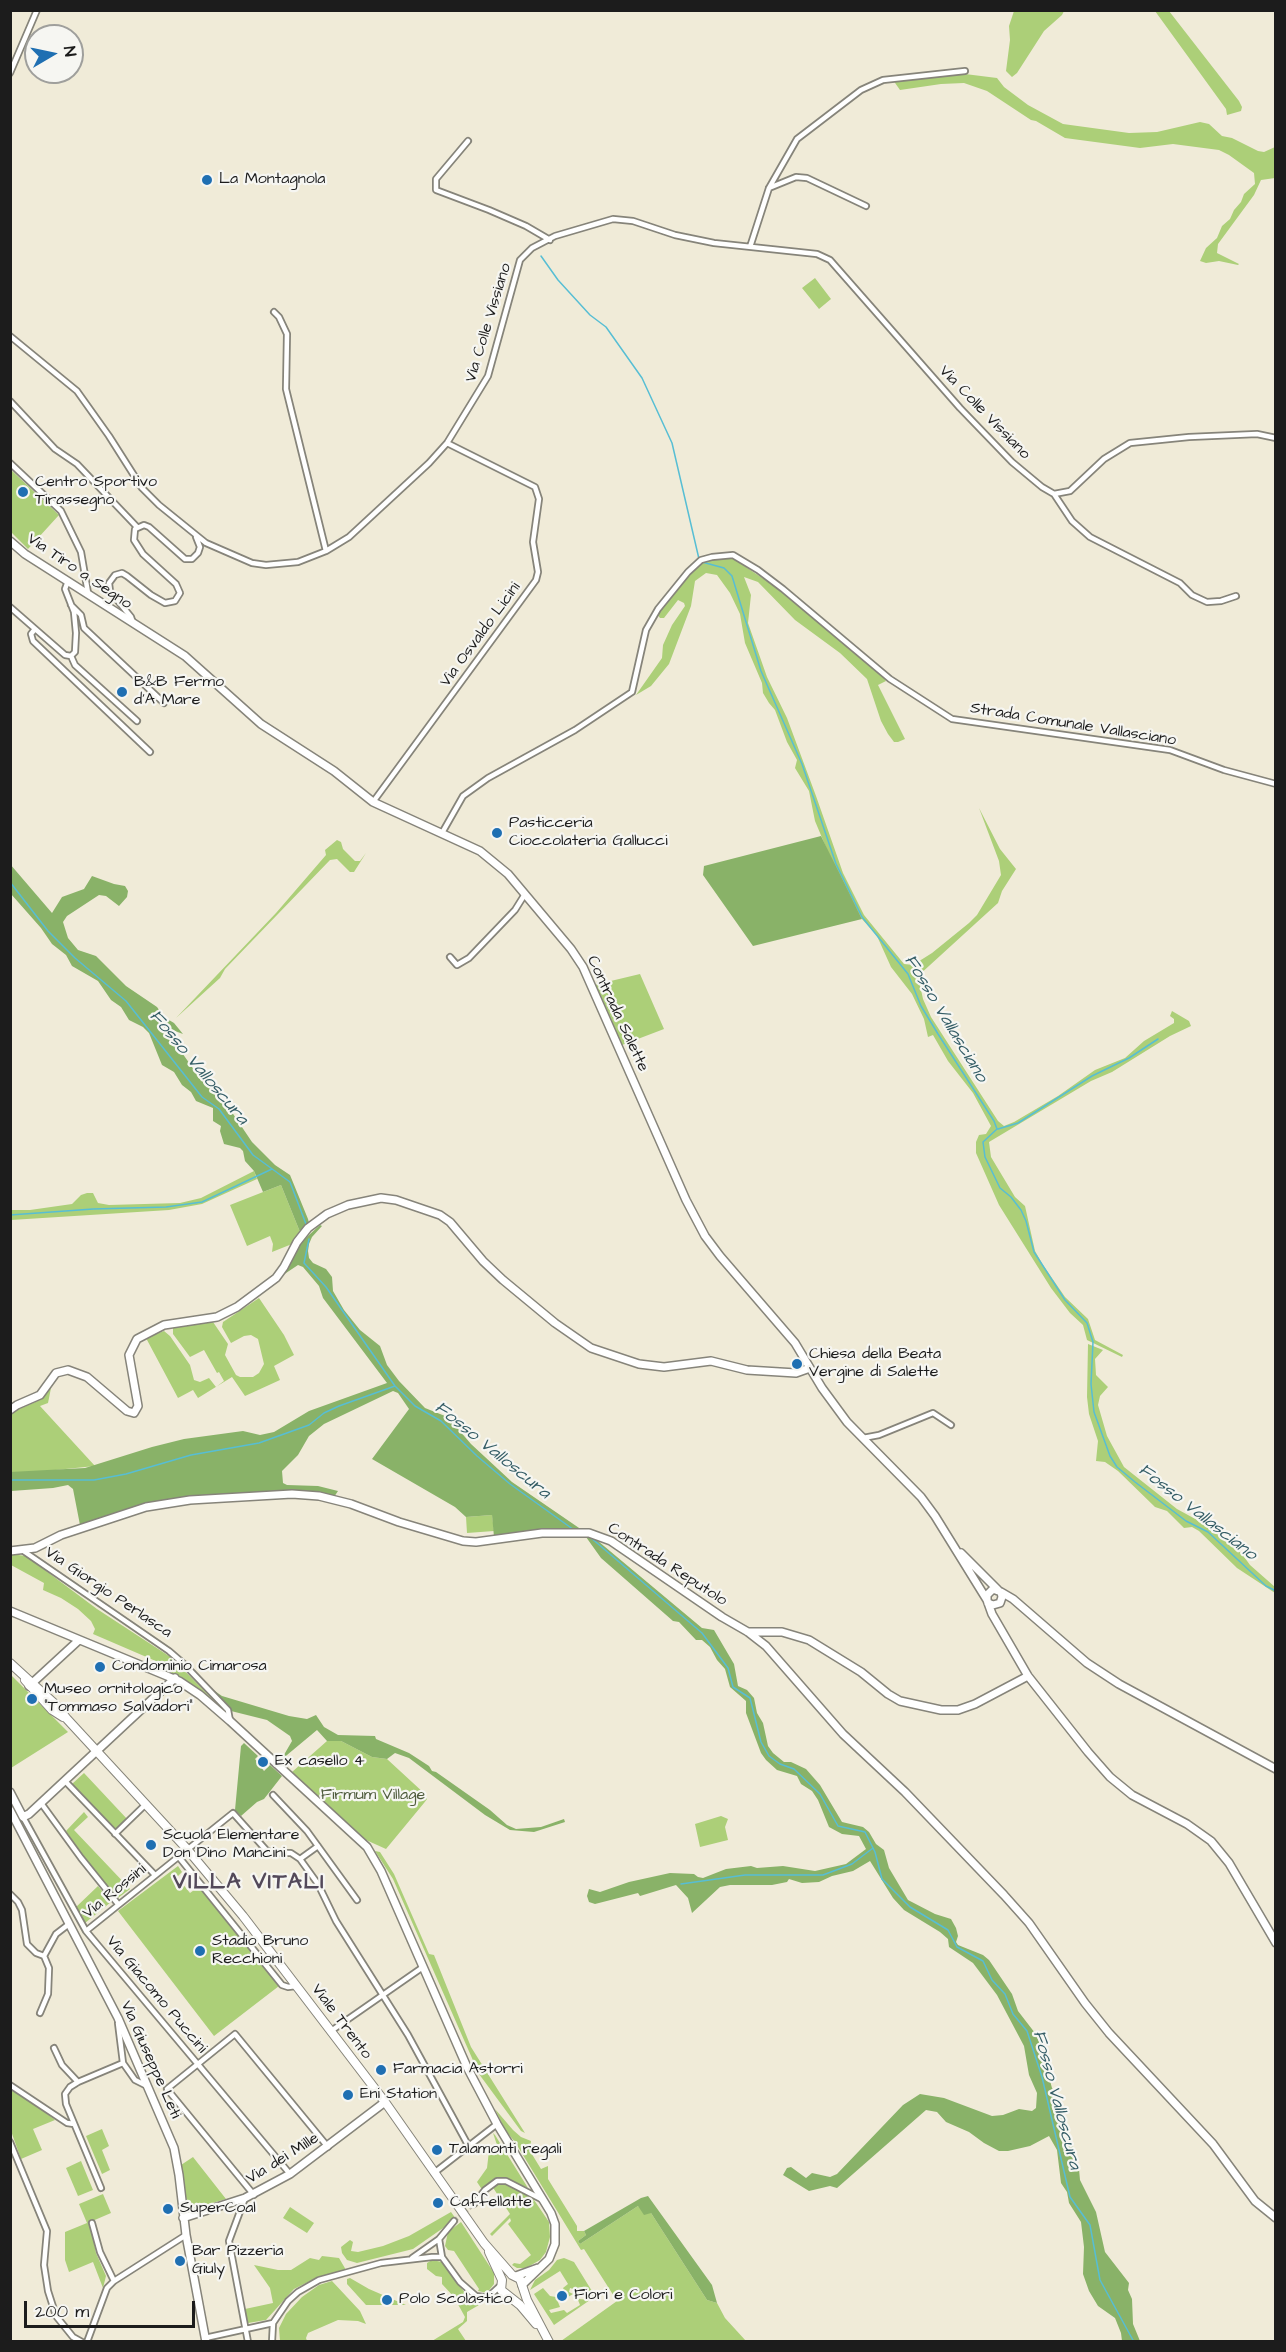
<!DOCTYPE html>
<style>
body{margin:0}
#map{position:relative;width:1286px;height:2352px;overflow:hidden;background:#f0ebd8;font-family:"Architects Daughter",sans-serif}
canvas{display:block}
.frame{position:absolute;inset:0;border:12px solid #1c1c1c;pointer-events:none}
.north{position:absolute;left:24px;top:24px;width:60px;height:60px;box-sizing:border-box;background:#f6f6f2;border:2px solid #9f9f9c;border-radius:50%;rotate:81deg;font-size:16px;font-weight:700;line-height:24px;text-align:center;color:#1c1c1c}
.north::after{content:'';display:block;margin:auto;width:21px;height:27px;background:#1f6fb2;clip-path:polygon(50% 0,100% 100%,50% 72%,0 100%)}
.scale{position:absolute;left:24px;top:2301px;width:171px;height:27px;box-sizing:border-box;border:3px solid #1c1c1c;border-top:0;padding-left:8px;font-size:18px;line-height:21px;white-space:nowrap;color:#1c1c1c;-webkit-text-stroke:4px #f6f6f2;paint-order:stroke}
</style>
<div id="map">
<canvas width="1286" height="2352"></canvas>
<div class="frame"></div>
<div class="north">N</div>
<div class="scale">200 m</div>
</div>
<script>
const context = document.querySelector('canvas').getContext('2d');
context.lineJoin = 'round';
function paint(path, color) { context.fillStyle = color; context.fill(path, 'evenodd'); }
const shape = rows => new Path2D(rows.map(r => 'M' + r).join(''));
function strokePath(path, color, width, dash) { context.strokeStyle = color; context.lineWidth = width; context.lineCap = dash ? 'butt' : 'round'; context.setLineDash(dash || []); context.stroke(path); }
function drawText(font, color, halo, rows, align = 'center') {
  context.font = font + ' "Architects Daughter",sans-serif'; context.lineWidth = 4.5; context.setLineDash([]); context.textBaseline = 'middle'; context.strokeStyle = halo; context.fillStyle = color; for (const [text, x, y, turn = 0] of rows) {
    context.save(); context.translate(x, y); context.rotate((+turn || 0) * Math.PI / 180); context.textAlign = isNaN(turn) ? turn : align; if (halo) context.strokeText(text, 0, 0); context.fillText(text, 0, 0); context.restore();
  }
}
const green = shape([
 [1014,11,1064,11,1062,15,1044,31,1017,73,1012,77,1006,71,1010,40,1009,26],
 [1155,11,1169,11,1239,101,1242,107,1241,111,1227,115,1226,109],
 [965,74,997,78,1004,87,1028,105,1063,124,1129,133,1157,132,1200,122,1209,124,1222,136,1232,138,1258,151,1264,152,1275,147,1275,178,1261,180,1254,195,1218,244,1217,253,1239,264,1238,265,1219,261,1206,263,1200,261,1206,248,1217,238,1222,226,1230,219,1234,210,1241,202,1244,194,1255,184,1254,173,1229,155,1219,150,1173,144,1140,148,1065,138,1036,121,1031,120,987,91,964,83,941,84,900,90,893,80],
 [815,278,831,299,819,309,802,288],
 [10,469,59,515,28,549,11,532],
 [731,557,777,588,879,672,886,681,878,685,905,739,898,742,894,742,888,734,881,721,867,679,840,653,795,620,758,582,744,577,751,595,748,623,767,677,787,718,816,796,843,873,864,915,904,964,913,965,932,953,969,923,977,915,1001,875,999,861,979,808,1000,849,1016,869,1002,891,998,903,918,976,923,999,931,1017,998,1121,1004,1126,1014,1122,1058,1096,1095,1070,1125,1058,1144,1041,1174,1023,1174,1019,1170,1016,1172,1011,1189,1021,1191,1026,1170,1036,1112,1072,1091,1081,989,1142,991,1157,1015,1197,1025,1206,1035,1251,1043,1265,1065,1297,1088,1319,1095,1340,1123,1355,1122,1357,1087,1340,1083,1325,1070,1313,1051,1288,999,1205,976,1153,976,1142,979,1135,986,1134,991,1126,973,1093,948,1061,933,1035,928,1037,924,1019,912,994,891,967,877,936,862,919,833,864,815,821,809,791,795,768,797,760,787,742,775,710,769,703,763,693,762,683,745,643,740,614,730,593,717,575,706,573,695,581,691,606,669,664,651,686,636,695,662,658,663,645,672,625,685,606,684,603,678,600,664,618,660,618,657,614,696,567,708,559],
 [337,840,341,842,343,849,355,861,360,861,366,853,354,872,350,872,337,859,330,860,225,969,220,978,176,1018,276,913,326,855,325,850],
 [640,974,664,1029,622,1045,594,985],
 [254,1171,257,1179,202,1204,169,1210,11,1220,10,1210,30,1210,72,1204,81,1195,87,1193,93,1193,98,1203,109,1205,180,1203,201,1198],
 [281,1185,300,1232,292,1244,272,1252,273,1244,270,1236,247,1246,230,1205],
 [259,1298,284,1335,294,1355,274,1366,280,1380,245,1396,232,1377,198,1398,193,1390,178,1398,146,1338,164,1331,170,1336,190,1365,194,1380,200,1382,209,1378,216,1387,224,1381,219,1372,217,1373,204,1350,190,1357,173,1334,173,1328,213,1322,228,1344,225,1355,236,1375,240,1377,253,1377,259,1373,264,1364,258,1339,251,1335,244,1336,231,1343,222,1327,223,1322],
 [1088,1344,1103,1350,1095,1359,1096,1375,1108,1387,1100,1396,1098,1405,1107,1436,1124,1467,1177,1509,1208,1526,1222,1537,1242,1554,1250,1565,1275,1587,1275,1593,1237,1568,1199,1531,1192,1527,1184,1528,1167,1511,1155,1507,1118,1471,1105,1462,1096,1461,1098,1441,1089,1414,1087,1397],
 [52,1383,48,1403,40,1406,95,1466,36,1472,11,1472,10,1413,40,1400],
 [492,1515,494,1531,467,1533,466,1517],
 [11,1554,26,1556,97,1609,172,1658,223,1710,197,1690,157,1666,158,1662,93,1634,95,1629,91,1621,78,1609,61,1598,43,1590,44,1583,11,1565],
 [10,1674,68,1732,11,1768,10,1768],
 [327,1741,341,1741,372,1757,387,1759,425,1794,427,1799,424,1803,386,1849,366,1840,292,1772],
 [84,1773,128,1820,116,1831,72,1784],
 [84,1812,88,1817,74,1830,130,1889,118,1898,91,1868,66,1831],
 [721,1816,728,1819,725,1827,728,1840,700,1847,695,1824],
 [375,1851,380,1852,394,1874,429,1954,434,1955,471,2047,525,2133,521,2131,479,2074,393,1879],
 [178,1866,182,1872,177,1877,190,1893,201,1885,279,1986,214,2036,118,1911],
 [98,1886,111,1902,85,1923,75,1908],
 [11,2090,19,2092,55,2120,33,2129,42,2150,21,2159,11,2131],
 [495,2109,513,2130,521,2137,531,2141,530,2151,541,2169,548,2166,548,2179,577,2226,577,2231,584,2231,586,2235,578,2241,580,2244,638,2206,651,2213,707,2300,717,2303,725,2318,746,2341,561,2341,617,2301,584,2249,581,2250,515,2142,505,2130],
 [102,2129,109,2146,102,2150,110,2170,102,2174,86,2136],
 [493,2133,495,2135,528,2188,507,2179,497,2179,489,2183,483,2191,477,2182,487,2168,489,2151,497,2145],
 [193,2157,226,2199,188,2210,181,2165],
 [81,2161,93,2190,78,2196,66,2168],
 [500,2183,506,2183,532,2197,549,2222,550,2237,546,2252,540,2260,526,2268,517,2268,512,2265,514,2263,520,2264,531,2255,508,2224,511,2221,510,2218,492,2236,490,2234,510,2214,492,2186],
 [103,2194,111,2213,90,2222,96,2253,106,2276,103,2288,93,2262,69,2272,65,2260,65,2232,87,2223,79,2204],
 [290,2207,314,2223,307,2233,283,2218],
 [451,2212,456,2219,413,2249,357,2263,347,2260,342,2253,341,2247,350,2240,353,2242,351,2251,358,2252,383,2246,409,2236],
 [461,2222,494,2273,494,2284,487,2293,478,2291,479,2289,454,2251,448,2250,445,2246,448,2232],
 [322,2256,339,2258,346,2270,312,2280,294,2289,266,2320,248,2323,245,2309,273,2303,270,2288,254,2265,278,2270,291,2270,310,2258,319,2260],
 [564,2258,574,2262,595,2296,592,2298,583,2292,570,2288,569,2292,573,2294,568,2297,563,2288,568,2284,560,2271,530,2290,535,2280,549,2270,557,2260],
 [432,2260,442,2262,465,2293,479,2305,467,2312,467,2321,458,2329,466,2341,432,2341,463,2322,465,2317,454,2297,442,2284,442,2277,436,2276,427,2269,427,2263],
 [350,2278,369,2289,406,2305,366,2305,347,2284,347,2279],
 [332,2281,360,2311,366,2324,358,2321,338,2320,308,2333,306,2338,307,2341,280,2341,279,2328,286,2314,302,2297,319,2285],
 [543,2288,550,2296,556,2297,560,2307,549,2310,551,2313,564,2310,567,2313,580,2305,578,2300,579,2299,590,2300,554,2325,534,2294]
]);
const forest = shape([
 [821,836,862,919,753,946,703,875,704,866],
 [10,864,52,913,62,897,84,889,92,876,114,884,125,886,128,891,127,897,119,906,106,896,99,895,67,916,63,922,68,938,78,950,96,956,126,986,157,1007,164,1017,174,1023,183,1034,167,1028,166,1030,199,1077,219,1093,252,1142,275,1165,290,1175,308,1219,309,1223,300,1232,281,1185,263,1192,254,1171,245,1161,243,1151,240,1148,224,1144,220,1131,221,1126,213,1121,213,1108,196,1101,191,1092,182,1085,174,1072,162,1065,149,1033,143,1027,129,1020,121,1007,111,1000,98,981,72,966,66,955,52,944,41,928,11,894],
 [320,1225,322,1226,312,1237,309,1244,308,1251,309,1258,313,1263,326,1269,332,1277,333,1291,344,1310,360,1330,380,1346,387,1365,399,1381,425,1408,445,1416,453,1423,471,1444,512,1482,582,1530,531,1531,494,1537,492,1515,466,1517,455,1507,372,1459,409,1409,398,1393,393,1391,324,1424,309,1436,298,1455,282,1471,283,1483,287,1485,318,1486,338,1491,334,1497,318,1493,146,1504,80,1525,73,1489,68,1485,53,1488,11,1491,10,1472,85,1468,152,1447,184,1439,243,1431,260,1435,274,1432,309,1411,387,1383,323,1298,319,1286,303,1267,298,1265,283,1275,299,1244],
 [592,1536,702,1628,714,1630,734,1664,738,1686,747,1690,754,1698,757,1713,763,1723,768,1746,773,1753,784,1762,791,1762,806,1769,820,1785,842,1822,863,1827,869,1832,876,1844,884,1850,889,1868,908,1900,935,1914,951,1919,956,1928,958,1936,956,1942,958,1945,983,1955,989,1960,1012,1994,1018,2011,1035,2033,1040,2044,1052,2088,1059,2095,1056,2111,1064,2119,1071,2137,1075,2164,1079,2169,1080,2180,1096,2212,1105,2252,1129,2283,1128,2290,1132,2299,1133,2324,1140,2341,1122,2341,1121,2333,1115,2318,1098,2306,1089,2291,1083,2274,1084,2247,1081,2222,1069,2203,1067,2192,1061,2183,1057,2150,1049,2136,1030,2146,1008,2151,999,2151,984,2143,969,2132,946,2122,937,2112,926,2110,837,2188,830,2186,809,2191,783,2175,787,2168,791,2167,806,2178,812,2173,830,2177,837,2174,903,2105,920,2094,944,2098,992,2116,1003,2115,1019,2109,1032,2111,1036,2108,1037,2093,1029,2075,1024,2046,997,1995,973,1963,949,1947,948,1939,940,1932,904,1910,893,1898,870,1861,853,1871,832,1876,819,1882,802,1883,789,1879,787,1882,772,1885,730,1885,720,1887,692,1913,688,1898,676,1885,640,1896,638,1893,595,1904,589,1902,587,1896,589,1889,600,1892,629,1882,670,1873,694,1874,698,1877,703,1878,726,1869,751,1866,757,1868,783,1866,815,1871,846,1864,866,1849,859,1836,842,1834,829,1827,818,1800,812,1791,801,1784,797,1776,777,1770,766,1760,761,1753,746,1713,746,1701,730,1687,725,1669,717,1660,710,1647,702,1640,696,1640,679,1622,673,1621,601,1558,586,1537],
 [209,1687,222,1696,289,1716,307,1719,316,1715,324,1727,338,1735,375,1736,376,1739,409,1753,429,1766,432,1771,436,1772,490,1810,507,1825,516,1829,541,1827,564,1819,565,1822,534,1832,510,1830,485,1815,409,1758,395,1753,387,1759,372,1757,341,1741,327,1741,317,1730,281,1760,292,1741,290,1736,267,1720,231,1711,228,1705],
 [244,1743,258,1756,255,1759,264,1771,270,1765,282,1776,264,1799,257,1802,241,1816,235,1810,241,1746],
 [648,2196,712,2285,717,2303,707,2300,651,2213,644,2215,638,2206,580,2244,578,2241,586,2235,584,2231,641,2198]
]);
const stream = shape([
 [541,256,558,280,590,315,606,327,642,378,672,443,699,559],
 [702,562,724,568,732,576,761,671,802,764,836,864,862,917,908,974,921,1006,938,1034,994,1121,997,1129,983,1142,985,1157,1000,1188,1011,1197,1021,1210,1026,1221,1034,1252,1065,1300,1087,1323,1093,1342,1091,1384,1094,1412,1110,1456,1117,1467,1135,1482,1186,1521,1208,1532,1266,1586,1276,1591],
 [10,882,48,931,75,958,126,1001,202,1097,219,1109,253,1155,290,1182,306,1224],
 [998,1129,1018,1123,1092,1076,1129,1058,1158,1039],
 [10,1215,93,1209,166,1207,202,1202,272,1169],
 [309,1239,304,1263,326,1287,395,1386,415,1406,441,1421,477,1456,510,1484,574,1530],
 [10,1480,94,1480,126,1474,191,1455,259,1443,309,1425,324,1413,339,1406,395,1386],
 [590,1537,702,1633,728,1668,733,1687,750,1698,761,1742,769,1756,780,1764,794,1769,820,1794,838,1826,865,1832,875,1852,882,1879,910,1907,948,1930,957,1947,983,1961,992,1980,1005,1994,1013,2014,1027,2031,1042,2077,1070,2197,1090,2225,1100,2280,1134,2342],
 [681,1884,745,1875,823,1875,852,1864,873,1848]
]);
const streetTunnel = shape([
 [454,2221,474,2204]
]);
const street = shape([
 [10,73,37,10],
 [468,141,436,179,436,190,489,210,526,226,550,240],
 [769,188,796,177,807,178,866,206],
 [750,247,769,188,797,139,861,90,883,80,965,71],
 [274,312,279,317,287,334,286,389,326,551],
 [10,336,77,391,109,436,142,488,159,505,206,543,252,563,266,565,298,562,326,551,349,537,429,463,447,443,488,376,520,260,532,248,555,236,613,219,633,221,675,235,714,243,817,254,830,260,960,408,1012,462,1042,487,1054,494,1070,491,1104,459,1130,443,1189,437,1257,434,1276,438],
 [10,401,55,449,77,464,137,527],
 [10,463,61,511,81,552,88,593],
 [1054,494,1072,521,1090,537,1180,583,1192,595,1207,602,1221,601,1236,596],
 [68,581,65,589,74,612,76,633,75,652,71,656],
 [71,605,81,615,84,628,164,703],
 [10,607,65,655,71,656],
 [133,623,131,617,110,591,109,583,115,575,122,573,127,576,151,595,165,603,175,601,180,593,176,584,143,554,134,540,135,529,144,525,149,527,185,559,192,559,198,553,200,547,196,537],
 [35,629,31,634,33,641,150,752],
 [71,656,75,665,137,721],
 [373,802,536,580,538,572,533,542,539,499,535,487,447,443],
 [442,833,463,796,488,778,575,730,632,692,646,630,658,609,688,572,701,560,712,557,733,555,758,570,783,589,890,679,952,719,1170,750,1224,770,1276,784],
 [450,957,457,965,469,958,515,910,525,894],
 [863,1438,879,1435,933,1413,951,1425],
 [22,1550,169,1651,184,1664,228,1710,230,1721],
 [65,1781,155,1875],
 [273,1795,307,1831,357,1900],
 [41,1803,81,1858,118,1904],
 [23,1817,86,1931,290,2174],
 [115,1834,146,1804],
 [178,1856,282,1985,288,1987,296,1986],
 [300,1859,318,1846],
 [10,1894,18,1902,22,1910,27,1944,36,1953,44,1956],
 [86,1931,233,1813,267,1851,275,1853,291,1853,300,1859,318,1884,336,1921,408,2035,468,2145],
 [40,2013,48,1994,49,1968,44,1956,56,1934,69,1924],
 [118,2023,123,2063,135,2080,147,2086],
 [331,2031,423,1967],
 [54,2048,62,2065,78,2082],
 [10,2085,67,2123,74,2124],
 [10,2142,47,2231,44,2265,48,2291,56,2316,73,2337,82,2342],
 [434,2173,497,2124],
 [101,2188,66,2104,65,2094,70,2087,78,2082,123,2063],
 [254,2195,167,2089,235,2034,328,2147],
 [245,2198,229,2241,248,2342],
 [474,2204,485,2190,497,2181,506,2181,541,2199],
 [92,2223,100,2252,114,2281],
 [442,2257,439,2239,454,2221],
 [412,2258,439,2239],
 [487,2298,500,2286],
 [205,2338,273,2323],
 [87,2342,107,2288,114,2281,186,2235],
 [272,2342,273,2323,288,2301,298,2292,319,2280,381,2263,432,2257,442,2257,460,2282,476,2296,492,2298,506,2296]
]);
const secondary = shape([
 [10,541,25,554,185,656,261,724,334,771,373,802,480,851,508,874,571,949,583,967,686,1200,705,1236,720,1256,795,1343,822,1388,847,1422,921,1497,935,1516,987,1600],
 [10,1410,17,1405,40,1395,56,1373,68,1370,87,1377,127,1411,134,1413,138,1406,129,1355,137,1339,164,1325,217,1317,237,1307,276,1278,284,1267,297,1242,308,1228,327,1214,348,1205,381,1198,396,1200,440,1215,450,1222,483,1261,503,1280,555,1323,591,1348,639,1364,664,1367,711,1361,747,1370,796,1373,810,1368],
 [10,1551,35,1548,61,1535,146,1507,190,1500,292,1494,319,1496,351,1504,399,1522,463,1541,476,1542,542,1533,589,1533,611,1541,722,1617,748,1632,766,1646,843,1734,905,1792,1004,1895,1029,1923,1085,2003,1109,2033,1213,2144,1255,2201,1276,2218],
 [961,1553,998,1590],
 [1001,1592,1013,1599,1087,1663,1119,1684,1276,1769],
 [988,1603,993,1605,1000,1603,1002,1597,1001,1592,993,1589,987,1595,987,1600,992,1614,1028,1676,1088,1752,1110,1777,1132,1795,1187,1824,1211,1841,1229,1863,1276,1943],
 [10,1611,179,1681,200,1695,230,1721,367,1847,381,1871,467,2067,497,2124,551,2213,555,2224,555,2244,549,2259,522,2285],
 [748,1632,782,1632,809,1640,861,1672,888,1694,900,1701,941,1710,958,1710,975,1704,1028,1676],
 [29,1686,79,1640],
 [10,1792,23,1817,29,1814,175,1678],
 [10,1810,118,2018,174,2148,179,2175,186,2235,206,2342],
 [183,2218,245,2198,290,2174,385,2102],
 [516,2276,538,2268]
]);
const primary = shape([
 [10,1663,56,1705,67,1719,187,1849,243,1916,385,2102,484,2243,512,2275,520,2279,527,2300,549,2342],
 [25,1680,52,1710,63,1717],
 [489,2252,502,2280,501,2290,520,2305,536,2324]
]);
const markers = [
 [207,180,6,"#1f6fb2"],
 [23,492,6,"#1f6fb2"],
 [122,692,6,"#1f6fb2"],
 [497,833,6,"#1f6fb2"],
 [797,1364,6,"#1f6fb2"],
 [100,1667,6,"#1f6fb2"],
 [32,1699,6,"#1f6fb2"],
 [263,1762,6,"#1f6fb2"],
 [151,1845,6,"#1f6fb2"],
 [200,1951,6,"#1f6fb2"],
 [381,2070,6,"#1f6fb2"],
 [348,2095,6,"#1f6fb2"],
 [437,2150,6,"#1f6fb2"],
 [438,2203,6,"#1f6fb2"],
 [168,2209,6,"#1f6fb2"],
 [180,2261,6,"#1f6fb2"],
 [562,2296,6,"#1f6fb2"],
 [387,2300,6,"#1f6fb2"]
];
const poiNames = [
 ["La Montagnola",219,180],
 ["Centro Sportivo",35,483],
 ["Tirassegno",35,501],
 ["B&B Fermo",134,683],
 ["d'A Mare",134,701],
 ["Pasticceria",509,824],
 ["Cioccolateria Gallucci",509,842],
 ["Chiesa della Beata",809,1355],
 ["Vergine di Salette",809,1373],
 ["Condominio Cimarosa",112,1667],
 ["Museo ornitologico",44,1690],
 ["\"Tommaso Salvadori\"",44,1708],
 ["Ex casello 4",275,1762],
 ["Scuola Elementare",163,1836],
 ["Don Dino Mancini",163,1854],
 ["Stadio Bruno",212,1942],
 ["Recchioni",212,1960],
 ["Farmacia Astorri",393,2070],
 ["Eni Station",360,2095],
 ["Talamonti regali",449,2150],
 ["Caffellatte",450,2203],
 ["SuperCoal",180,2209],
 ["Bar Pizzeria",192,2252],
 ["Giuly",192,2270],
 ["Fiori e Colori",574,2296],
 ["Polo Scolastico",399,2300]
];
const streetNames = [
 ["Via Colle Vissiano",489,323,-73],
 ["Via Colle Vissiano",984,413,46],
 ["Via Tiro a Segno",79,572,34],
 ["Via Osvaldo Licini",481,635,-54],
 ["Strada Comunale Vallasciano",1073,725,9],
 ["Contrada Salette",617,1014,65],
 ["Contrada Reputolo",667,1565,33],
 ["Via Giorgio Perlasca",108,1593,34],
 ["Via Rossini",115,1892,-39],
 ["Via Giacomo Puccini",156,1995,50],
 ["Viale Trento",341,2022,53],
 ["Via Giuseppe Leti",150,2060,66],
 ["Via dei Mille",283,2159,-32]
];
const parkNames = [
 ["Firmum Village",373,1796]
];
const waterNames = [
 ["Fosso Vallasciano",945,1019,59],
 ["Fosso Valloscura",198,1068,50],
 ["Fosso Valloscura",492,1451,39],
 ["Fosso Vallasciano",1197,1513,38],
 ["Fosso Valloscura",1056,2100,75]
];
const districtNames = [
 ["VILLA VITALI",249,1883]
];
paint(green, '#accf78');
paint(forest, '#89b268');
strokePath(stream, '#57bed4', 1.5);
strokePath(streetTunnel, '#c6c2b2', 4.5, [4.5, 2]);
strokePath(street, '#86847a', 8);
strokePath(secondary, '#86847a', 10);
strokePath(primary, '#86847a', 10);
strokePath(street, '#fff', 4.5);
strokePath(secondary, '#fff', 7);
strokePath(primary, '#fff', 8);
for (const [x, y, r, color] of markers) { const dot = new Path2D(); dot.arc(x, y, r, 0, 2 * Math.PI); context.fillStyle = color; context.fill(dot); strokePath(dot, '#f6f6f2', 2); }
drawText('16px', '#1c1c1c', '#f6f6f2', poiNames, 'left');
drawText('16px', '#1c1c1c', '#f6f6f2', streetNames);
drawText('16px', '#4e5b3c', '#f6f6f2', parkNames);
drawText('italic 18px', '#345d66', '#f6f6f2', waterNames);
context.letterSpacing = '1.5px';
drawText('bold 22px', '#53495a', '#f6f6f2', districtNames);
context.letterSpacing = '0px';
</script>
